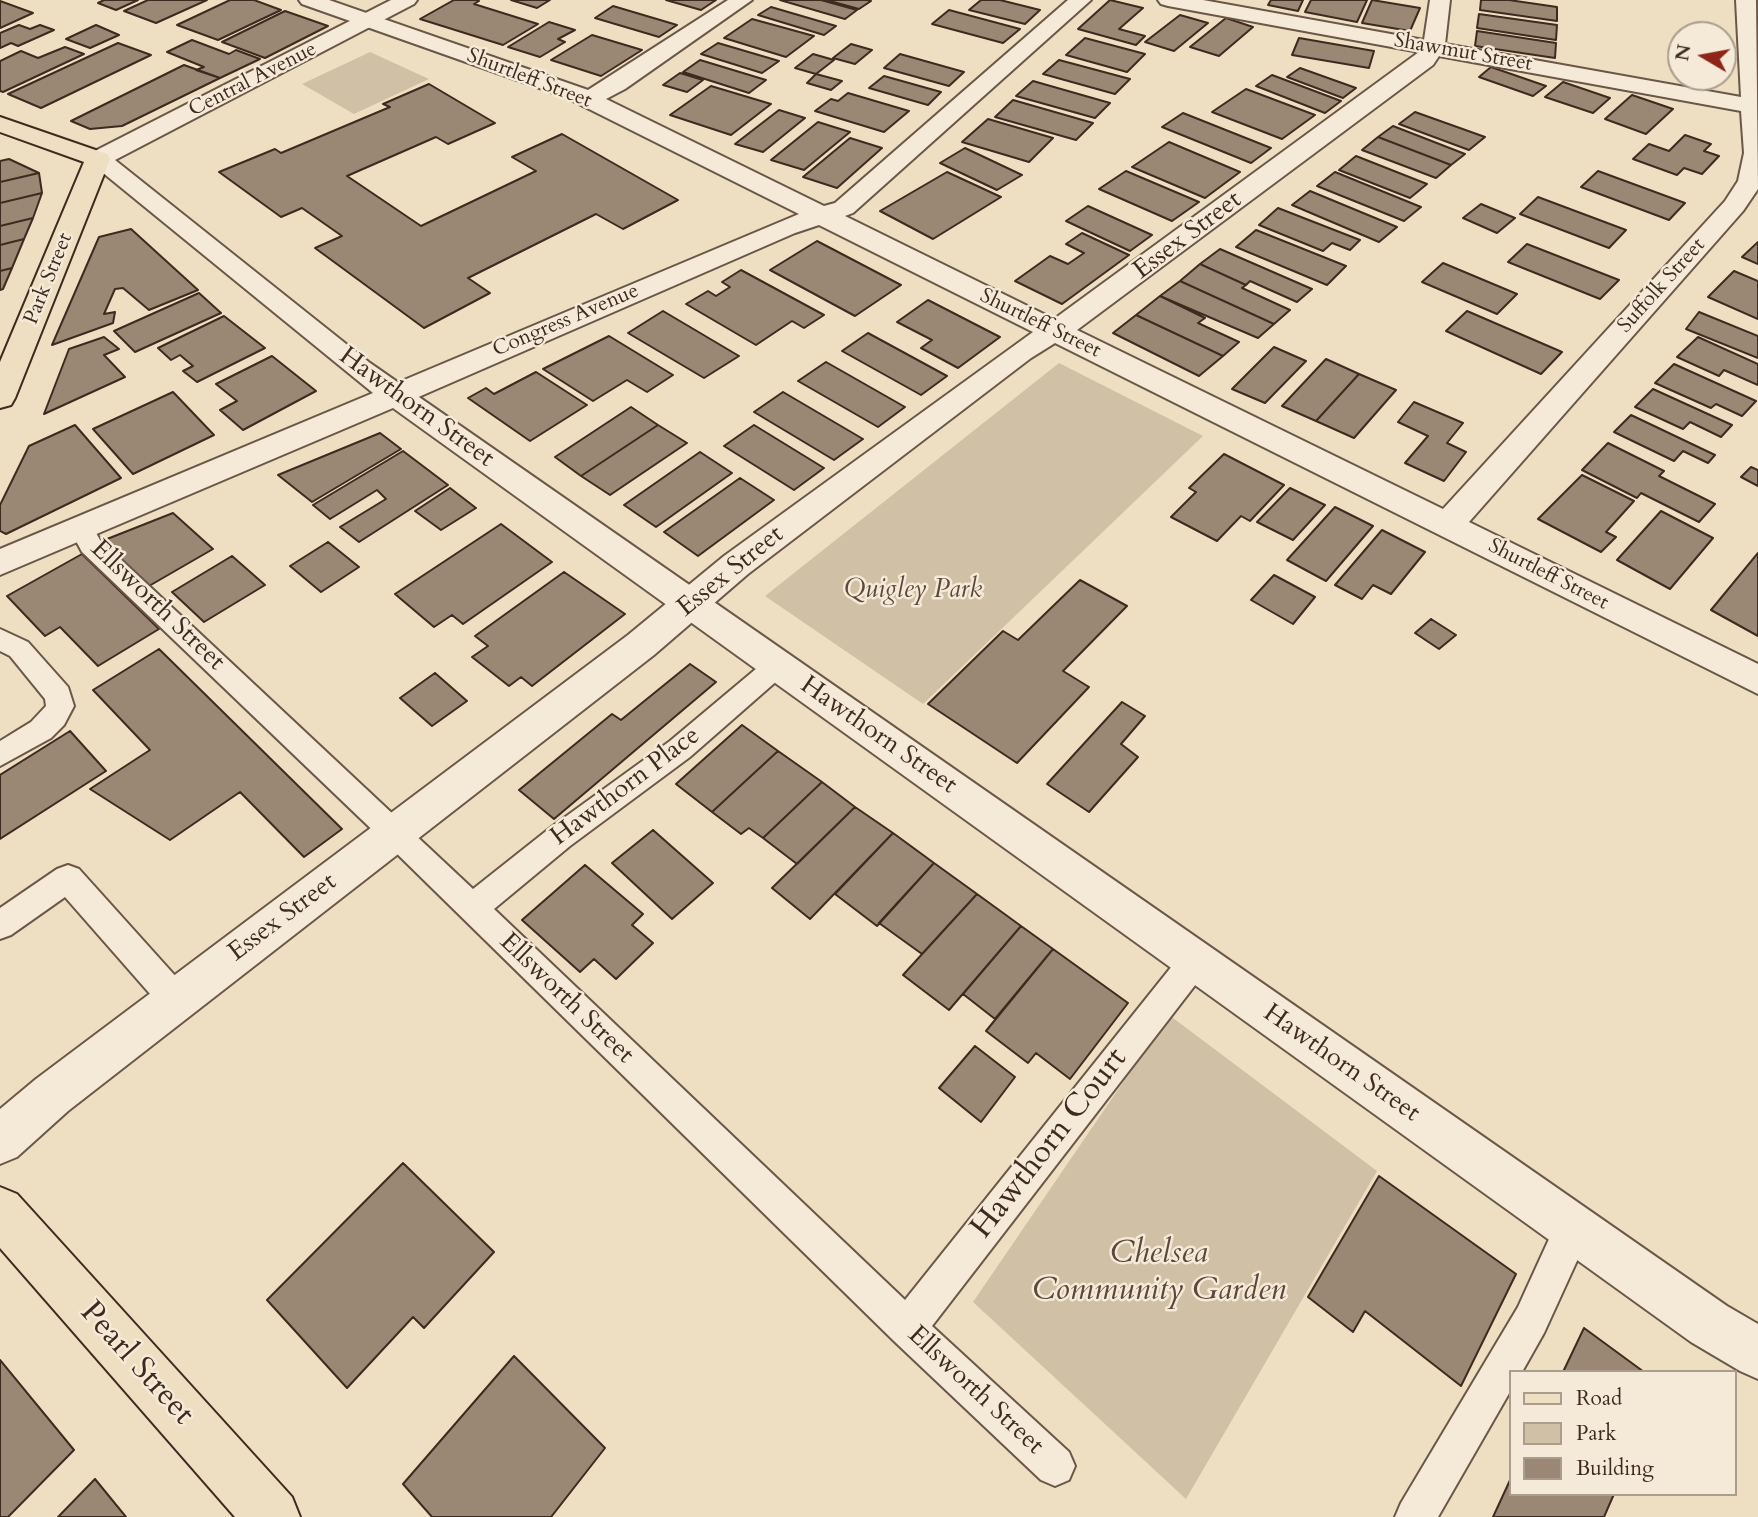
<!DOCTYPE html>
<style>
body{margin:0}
#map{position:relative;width:1758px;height:1517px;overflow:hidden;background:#eedfc2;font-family:Cardo,serif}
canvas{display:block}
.legend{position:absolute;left:1509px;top:1370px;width:228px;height:126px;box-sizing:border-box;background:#f4ead7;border:2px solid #ab9d8d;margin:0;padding:9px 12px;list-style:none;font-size:21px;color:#3e2a1f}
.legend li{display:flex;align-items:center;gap:14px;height:35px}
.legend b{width:35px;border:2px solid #ab9d8d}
.north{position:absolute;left:1667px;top:21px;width:70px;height:70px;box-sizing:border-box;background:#f4ead7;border:2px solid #ab9d8d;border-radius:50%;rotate:280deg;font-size:19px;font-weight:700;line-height:28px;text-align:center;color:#3e2a1f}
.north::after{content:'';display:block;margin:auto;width:24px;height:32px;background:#8f2418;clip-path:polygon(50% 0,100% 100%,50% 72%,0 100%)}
</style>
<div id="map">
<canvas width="1758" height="1517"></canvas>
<ul class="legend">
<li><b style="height:9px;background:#eedfc2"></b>Road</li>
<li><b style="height:19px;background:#d0c0a6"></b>Park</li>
<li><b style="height:19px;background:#9a8874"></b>Building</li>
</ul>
<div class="north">N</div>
</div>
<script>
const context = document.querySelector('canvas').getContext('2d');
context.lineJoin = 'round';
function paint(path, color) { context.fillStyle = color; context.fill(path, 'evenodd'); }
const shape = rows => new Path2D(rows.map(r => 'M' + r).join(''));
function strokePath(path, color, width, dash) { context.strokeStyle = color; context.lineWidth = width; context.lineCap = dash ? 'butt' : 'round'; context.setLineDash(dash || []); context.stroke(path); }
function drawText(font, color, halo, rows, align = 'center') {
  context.font = font + ' Cardo,serif'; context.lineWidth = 5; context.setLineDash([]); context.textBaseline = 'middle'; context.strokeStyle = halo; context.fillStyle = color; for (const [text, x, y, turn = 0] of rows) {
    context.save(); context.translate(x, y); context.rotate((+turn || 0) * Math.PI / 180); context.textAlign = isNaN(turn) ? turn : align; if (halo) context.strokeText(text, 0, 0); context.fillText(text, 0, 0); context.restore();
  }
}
const green = shape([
 [370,52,429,79,354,114,302,84],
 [1059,363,1203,436,923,704,765,596],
 [1169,1015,1377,1171,1186,1499,973,1302]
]);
const building = shape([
 [104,0,138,0,116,10,98,3,104,0],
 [148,0,207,0,156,23,124,11,148,0],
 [230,0,254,0,281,10,218,40,177,25,230,0],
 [454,0,476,0,479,1,474,4,538,24,503,45,420,19,454,0],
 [511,0,550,0,537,8,511,0],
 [666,0,716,0,701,10,666,0],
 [780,0,821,0,857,10,845,19,780,0],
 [826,0,867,0,871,1,859,9,826,0],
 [981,0,1000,0,1040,10,1025,24,969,10,981,0],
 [1110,0,1143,8,1119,29,1145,36,1136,45,1078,29,1110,0],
 [1271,0,1303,0,1298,11,1268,5,1271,0],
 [1311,0,1367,0,1357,22,1305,12,1311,0],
 [1372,0,1420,8,1410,31,1362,23,1372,0],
 [1481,0,1509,0,1557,7,1557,21,1480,10,1481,0],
 [0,1,33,13,0,28,0,1],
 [613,6,677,25,659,37,595,18,613,6],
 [771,7,836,26,824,35,758,15,771,7],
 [949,10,1020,29,1003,43,932,24,949,10],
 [285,11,328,26,265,58,222,42,285,11],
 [1479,14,1557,25,1556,40,1477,28,1479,14],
 [1180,15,1208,23,1174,51,1145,42,1180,15],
 [1226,18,1253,27,1219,56,1190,47,1226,18],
 [752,19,814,36,786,57,724,38,752,19],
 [549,22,575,30,558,39,565,42,540,57,508,47,549,22],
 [19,25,30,29,40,25,54,30,18,46,11,43,0,48,0,33,19,25],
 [96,25,119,35,90,48,66,39,96,25],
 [1477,31,1556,43,1555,58,1475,46,1477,31],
 [592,35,642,50,601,76,551,60,592,35],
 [1085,38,1145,54,1127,72,1066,55,1085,38],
 [1299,38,1374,51,1369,68,1292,55,1299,38],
 [192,40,229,54,236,50,260,59,220,78,196,70,204,67,167,52,192,40],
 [118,43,151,55,41,108,8,94,118,43],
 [718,43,779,61,762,73,701,54,718,43],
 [851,44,872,50,855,64,833,58,851,44],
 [65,47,84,54,3,92,0,91,0,61,21,51,38,58,65,47],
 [813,54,834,60,816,74,795,68,813,54],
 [900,54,964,72,949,86,884,68,900,54],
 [700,60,766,80,749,93,683,72,700,60],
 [1059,60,1130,79,1115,94,1043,74,1059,60],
 [184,65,220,78,122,126,90,129,71,121,184,65],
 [1491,67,1546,86,1533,96,1479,77,1491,67],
 [1300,68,1356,88,1343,98,1287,77,1300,68],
 [680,73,703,80,687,92,663,85,680,73],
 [816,74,842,81,831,90,807,83,816,74],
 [1272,75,1341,101,1325,113,1256,86,1272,75],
 [884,76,941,92,928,105,869,88,884,76],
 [1033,81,1110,103,1095,118,1016,96,1033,81],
 [1563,82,1610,98,1593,113,1545,97,1563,82],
 [429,84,495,123,448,144,436,137,347,176,421,226,536,171,512,157,562,134,678,200,623,229,596,214,468,278,490,293,424,328,315,248,342,236,302,208,281,217,219,172,275,149,281,153,390,107,383,104,429,84],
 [711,86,771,104,731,135,670,115,711,86],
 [1246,89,1315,115,1282,139,1212,112,1246,89],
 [848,93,909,111,884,132,815,111,831,99,838,101,848,93],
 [1632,95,1673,109,1646,134,1605,119,1632,95],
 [1013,100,1093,123,1076,140,995,117,1013,100],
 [779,110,805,118,763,152,735,144,779,110],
 [1415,112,1485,137,1469,150,1399,124,1415,112],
 [1183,113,1271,148,1251,163,1162,127,1183,113],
 [988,119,1053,138,1029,162,962,142,988,119],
 [818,122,850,132,804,170,771,160,818,122],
 [1393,126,1465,154,1451,165,1378,137,1393,126],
 [1685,135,1711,144,1704,151,1719,156,1702,174,1684,168,1677,175,1633,159,1649,144,1669,151,1685,135],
 [1378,137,1451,165,1436,178,1362,150,1378,137],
 [850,138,882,148,837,188,803,177,850,138],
 [1169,142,1240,172,1205,198,1132,167,1169,142],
 [965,148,1022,175,997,190,940,163,965,148],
 [1356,156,1427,184,1410,198,1339,170,1356,156],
 [9,159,39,173,0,182,0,161,9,159],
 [1126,171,1199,202,1172,221,1099,189,1126,171],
 [1598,171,1685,203,1669,220,1581,187,1598,171],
 [947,172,1001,197,933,239,880,211,947,172],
 [1335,172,1421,207,1404,221,1317,186,1335,172],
 [39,173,42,193,0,203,0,182,39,173],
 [1310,191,1397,227,1379,242,1292,205,1310,191],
 [42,193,33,218,0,226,0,203,42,193],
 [1538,197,1626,230,1609,248,1520,214,1538,197],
 [1481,204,1515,218,1497,233,1463,218,1481,204],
 [1088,206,1152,235,1130,251,1066,221,1088,206],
 [1278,208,1360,240,1350,250,1332,243,1323,251,1259,225,1278,208],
 [33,218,24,239,0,245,0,226,33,218],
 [131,229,198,290,149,310,123,288,115,289,104,314,115,312,113,323,52,345,99,237,131,229],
 [1256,230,1346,266,1327,285,1236,247,1256,230],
 [1082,233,1129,255,1062,304,1015,281,1050,256,1068,264,1084,253,1066,244,1082,233],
 [24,239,12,268,0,271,0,245,24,239],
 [817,241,901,285,855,316,770,270,817,241],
 [1758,242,1758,264,1742,257,1758,242],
 [1527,244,1619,280,1600,299,1508,262,1527,244],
 [1220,249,1312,289,1297,302,1250,281,1246,285,1200,264,1220,249],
 [1443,263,1517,294,1497,314,1422,282,1443,263],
 [1200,264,1246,285,1242,288,1290,310,1274,324,1180,281,1200,264],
 [12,268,3,289,0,290,0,271,12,268],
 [741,270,824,315,804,328,792,321,756,345,686,304,708,291,716,296,730,287,722,282,741,270],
 [1734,271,1758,281,1758,319,1708,297,1734,271],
 [1180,281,1274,324,1258,338,1160,296,1180,281],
 [199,293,221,313,135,352,114,331,199,293],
 [1160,296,1205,318,1198,323,1239,342,1223,356,1136,315,1160,296],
 [928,300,1000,337,958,368,921,348,932,340,897,322,928,300],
 [663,311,739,356,704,378,628,333,663,311],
 [1467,311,1562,352,1541,374,1446,331,1467,311],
 [1699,312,1758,336,1758,358,1686,329,1699,312],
 [1136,315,1223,356,1199,376,1113,333,1136,315],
 [224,316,265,348,197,382,183,371,193,366,180,355,171,360,158,348,224,316],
 [868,333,947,376,921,395,842,351,868,333],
 [609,336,673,375,647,392,627,380,593,401,543,369,609,336],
 [104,337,119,349,104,355,125,377,44,414,69,349,104,337],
 [1698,337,1758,364,1758,385,1724,370,1719,376,1677,357,1698,337],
 [1274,347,1306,361,1265,403,1232,389,1274,347],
 [272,356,316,391,243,430,220,410,237,401,216,384,272,356],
 [1326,359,1359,374,1316,421,1282,406,1326,359],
 [826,362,905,407,878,427,798,381,826,362],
 [1674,364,1756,401,1742,416,1716,404,1711,408,1655,383,1674,364],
 [536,372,587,405,530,441,468,398,486,388,494,394,536,372],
 [1359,374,1396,390,1354,438,1316,421,1359,374],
 [1653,389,1732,425,1721,437,1690,422,1683,429,1635,407,1653,389],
 [173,392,214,435,133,474,93,429,173,392],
 [783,392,863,439,834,460,754,412,783,392],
 [1414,402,1463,423,1447,443,1466,452,1444,481,1405,463,1428,436,1398,422,1414,402],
 [631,407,658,425,581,476,555,457,631,407],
 [1631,415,1715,455,1708,463,1683,451,1674,461,1614,432,1631,415],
 [75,425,121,478,6,534,0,531,0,505,29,446,75,425],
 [658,425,687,443,610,495,581,476,658,425],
 [754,425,824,468,794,490,724,446,754,425],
 [380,433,401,449,312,502,278,475,380,433],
 [1608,443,1664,471,1659,476,1715,504,1699,522,1641,493,1637,498,1582,470,1608,443],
 [403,451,448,485,359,542,340,527,386,499,377,490,330,519,313,505,403,451],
 [700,452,732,473,656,527,624,505,700,452],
 [1224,454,1284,485,1250,521,1241,516,1217,541,1171,517,1196,492,1189,488,1224,454],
 [1751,467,1758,470,1758,486,1741,477,1751,467],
 [1582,475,1634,501,1606,532,1616,537,1601,552,1538,519,1582,475],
 [740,478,774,500,698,556,664,532,740,478],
 [450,488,476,508,441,530,415,511,450,488],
 [1290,488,1325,505,1293,540,1257,522,1290,488],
 [1335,507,1373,526,1326,581,1287,560,1335,507],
 [1661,511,1713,538,1670,589,1617,560,1661,511],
 [173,513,213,549,149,586,102,541,173,513],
 [501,524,552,562,463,624,452,615,434,627,395,594,501,524],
 [1382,530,1425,552,1391,594,1373,585,1362,599,1335,585,1382,530],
 [328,542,359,567,321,592,290,566,328,542],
 [1758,553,1758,636,1711,610,1758,553],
 [82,554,159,629,98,666,60,627,45,636,7,596,82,554],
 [232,556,265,585,204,622,172,592,232,556],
 [564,572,625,614,532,686,521,677,509,686,472,657,488,646,475,636,564,572],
 [1274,575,1315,597,1293,624,1251,600,1274,575],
 [1080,580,1127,606,1063,671,1089,687,1017,763,928,704,1003,631,1018,640,1080,580],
 [1431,619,1456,635,1439,649,1415,633,1431,619],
 [159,649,342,829,304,857,240,792,170,840,90,789,150,750,93,690,159,649],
 [690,664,716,682,554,819,519,790,612,714,621,720,690,664],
 [435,673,467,701,432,726,400,698,435,673],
 [1122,702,1145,716,1121,744,1138,757,1089,812,1047,784,1122,702],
 [742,725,778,751,712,812,676,784,742,725],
 [70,731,106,771,0,839,0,775,70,731],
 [778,751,822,782,763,838,749,828,741,834,712,812,778,751],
 [822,782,855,807,797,864,763,838,822,782],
 [855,807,893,833,810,919,772,888,855,807],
 [653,830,713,883,672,919,612,863,653,830],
 [893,833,934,863,877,926,835,894,893,833],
 [934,863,977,894,922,954,879,923,934,863],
 [585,865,643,914,632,925,653,943,616,979,594,959,580,972,522,920,585,865],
 [977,894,1021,926,949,1010,903,975,977,894],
 [1021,926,1053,949,995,1019,963,994,1021,926],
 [1053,949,1128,1003,1070,1079,1036,1053,1028,1063,986,1031,1053,949],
 [975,1046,1015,1077,981,1122,939,1088,975,1046],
 [403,1163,494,1252,424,1328,413,1317,347,1388,267,1300,403,1163],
 [1379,1176,1516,1274,1461,1386,1365,1311,1353,1332,1308,1297,1379,1176],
 [1584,1328,1644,1372,1563,1372,1584,1328],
 [514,1356,605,1448,551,1517,432,1517,403,1484,514,1356],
 [0,1360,74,1450,8,1517,0,1517,0,1360],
 [1511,1478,1511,1494,1614,1494,1604,1517,1493,1517,1511,1478],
 [95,1479,126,1517,58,1517,95,1479]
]);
const service = shape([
 [81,519,90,522,100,540,473,889,550,828,670,741,769,658,778,655,787,658,791,665,787,672,690,757,570,846,494,909,905,1300,1184,951,1195,947,1206,951,1211,961,1206,971,932,1326,1069,1452,1075,1466,1069,1480,1055,1486,1041,1480,894,1341,385,842,82,552,69,528,72,522,81,519],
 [0,629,28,642,68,687,74,706,64,725,51,738,0,766,0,741,31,722,46,706,45,699,10,656,0,651,0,629],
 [68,865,79,869,187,989,192,1000,187,1011,176,1015,165,1011,65,897,11,935,0,939,0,908,57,869,68,865],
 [1573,1210,1586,1215,1591,1228,1586,1241,1544,1333,1522,1372,1511,1372,1511,1390,1438,1517,1395,1517,1401,1503,1518,1307,1560,1215,1573,1210]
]);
const minor = shape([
 [299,0,329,0,588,90,728,0,752,0,625,89,606,99,824,206,835,203,1068,0,1091,0,853,213,845,216,1054,319,1419,52,1168,6,1161,4,1158,0,1203,0,1424,40,1430,0,1450,0,1445,44,1741,97,1736,0,1756,0,1758,189,1743,211,1469,522,1758,664,1758,694,1055,343,1031,358,748,574,654,655,68,1111,17,1157,0,1164,0,1109,36,1079,628,635,724,556,1033,332,819,225,795,233,407,402,396,405,385,402,381,395,385,388,799,214,565,97,302,4,299,0],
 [1439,56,1741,111,1744,153,1738,181,1725,201,1443,509,1077,330,1433,65,1439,56]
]);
const tertiary = shape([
 [391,0,417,0,414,4,115,160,370,363,1727,1306,1758,1324,1758,1379,1740,1371,1691,1342,393,408,0,575,0,549,373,393,86,159,89,154,391,0]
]);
const primary = shape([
 [0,117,107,154,110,159,15,398,11,405,0,408,0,362,84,162,0,132,0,117],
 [0,1187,17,1194,292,1497,300,1517,235,1517,0,1248,0,1187]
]);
const farStreetnames = [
 ["Shawmut Street",1463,53,10],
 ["Shurtleff Street",529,79,21],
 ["Central Avenue",253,80,-27],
 ["Park Street",49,279,-68],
 ["Suffolk Street",1662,286,-48],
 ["Congress Avenue",566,321,-23],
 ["Shurtleff Street",1040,324,26],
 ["Shurtleff Street",1548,575,27]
];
const streetNames = [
 ["Essex Street",1188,236,-37],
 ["Hawthorn Street",416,408,36],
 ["Essex Street",731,572,-39],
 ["Ellsworth Street",157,606,44],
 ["Hawthorn Street",878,736,35],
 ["Hawthorn Place",626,787,-37],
 ["Essex Street",283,918,-37],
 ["Ellsworth Street",566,999,44],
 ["Hawthorn Street",1341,1064,35],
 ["Ellsworth Street",975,1391,43]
];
const parkNames = [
 ["Quigley Park",913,591]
];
const nearStreetnames = [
 ["Hawthorn Court",1050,1144,-52],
 ["Pearl Street",136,1364,48]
];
const nearParknames = [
 ["Chelsea",1159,1255],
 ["Community Garden",1159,1292]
];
paint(green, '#d0c0a6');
paint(building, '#9a8874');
strokePath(building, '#3e2a1f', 2);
strokePath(service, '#6a5748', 4);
strokePath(minor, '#6a5748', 4);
strokePath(tertiary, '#6a5748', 4);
strokePath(primary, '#3e2a1f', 4);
paint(service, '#f4ead7');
paint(minor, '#f4ead7');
paint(tertiary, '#f4ead7');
paint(primary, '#eedfc2');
drawText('21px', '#3e2a1f', '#f4ead7', farStreetnames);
drawText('26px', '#3e2a1f', '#f4ead7', streetNames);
drawText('italic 26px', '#5b483a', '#f4ead7', parkNames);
drawText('32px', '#3e2a1f', '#f4ead7', nearStreetnames);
drawText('italic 32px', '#5b483a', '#f4ead7', nearParknames);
</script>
